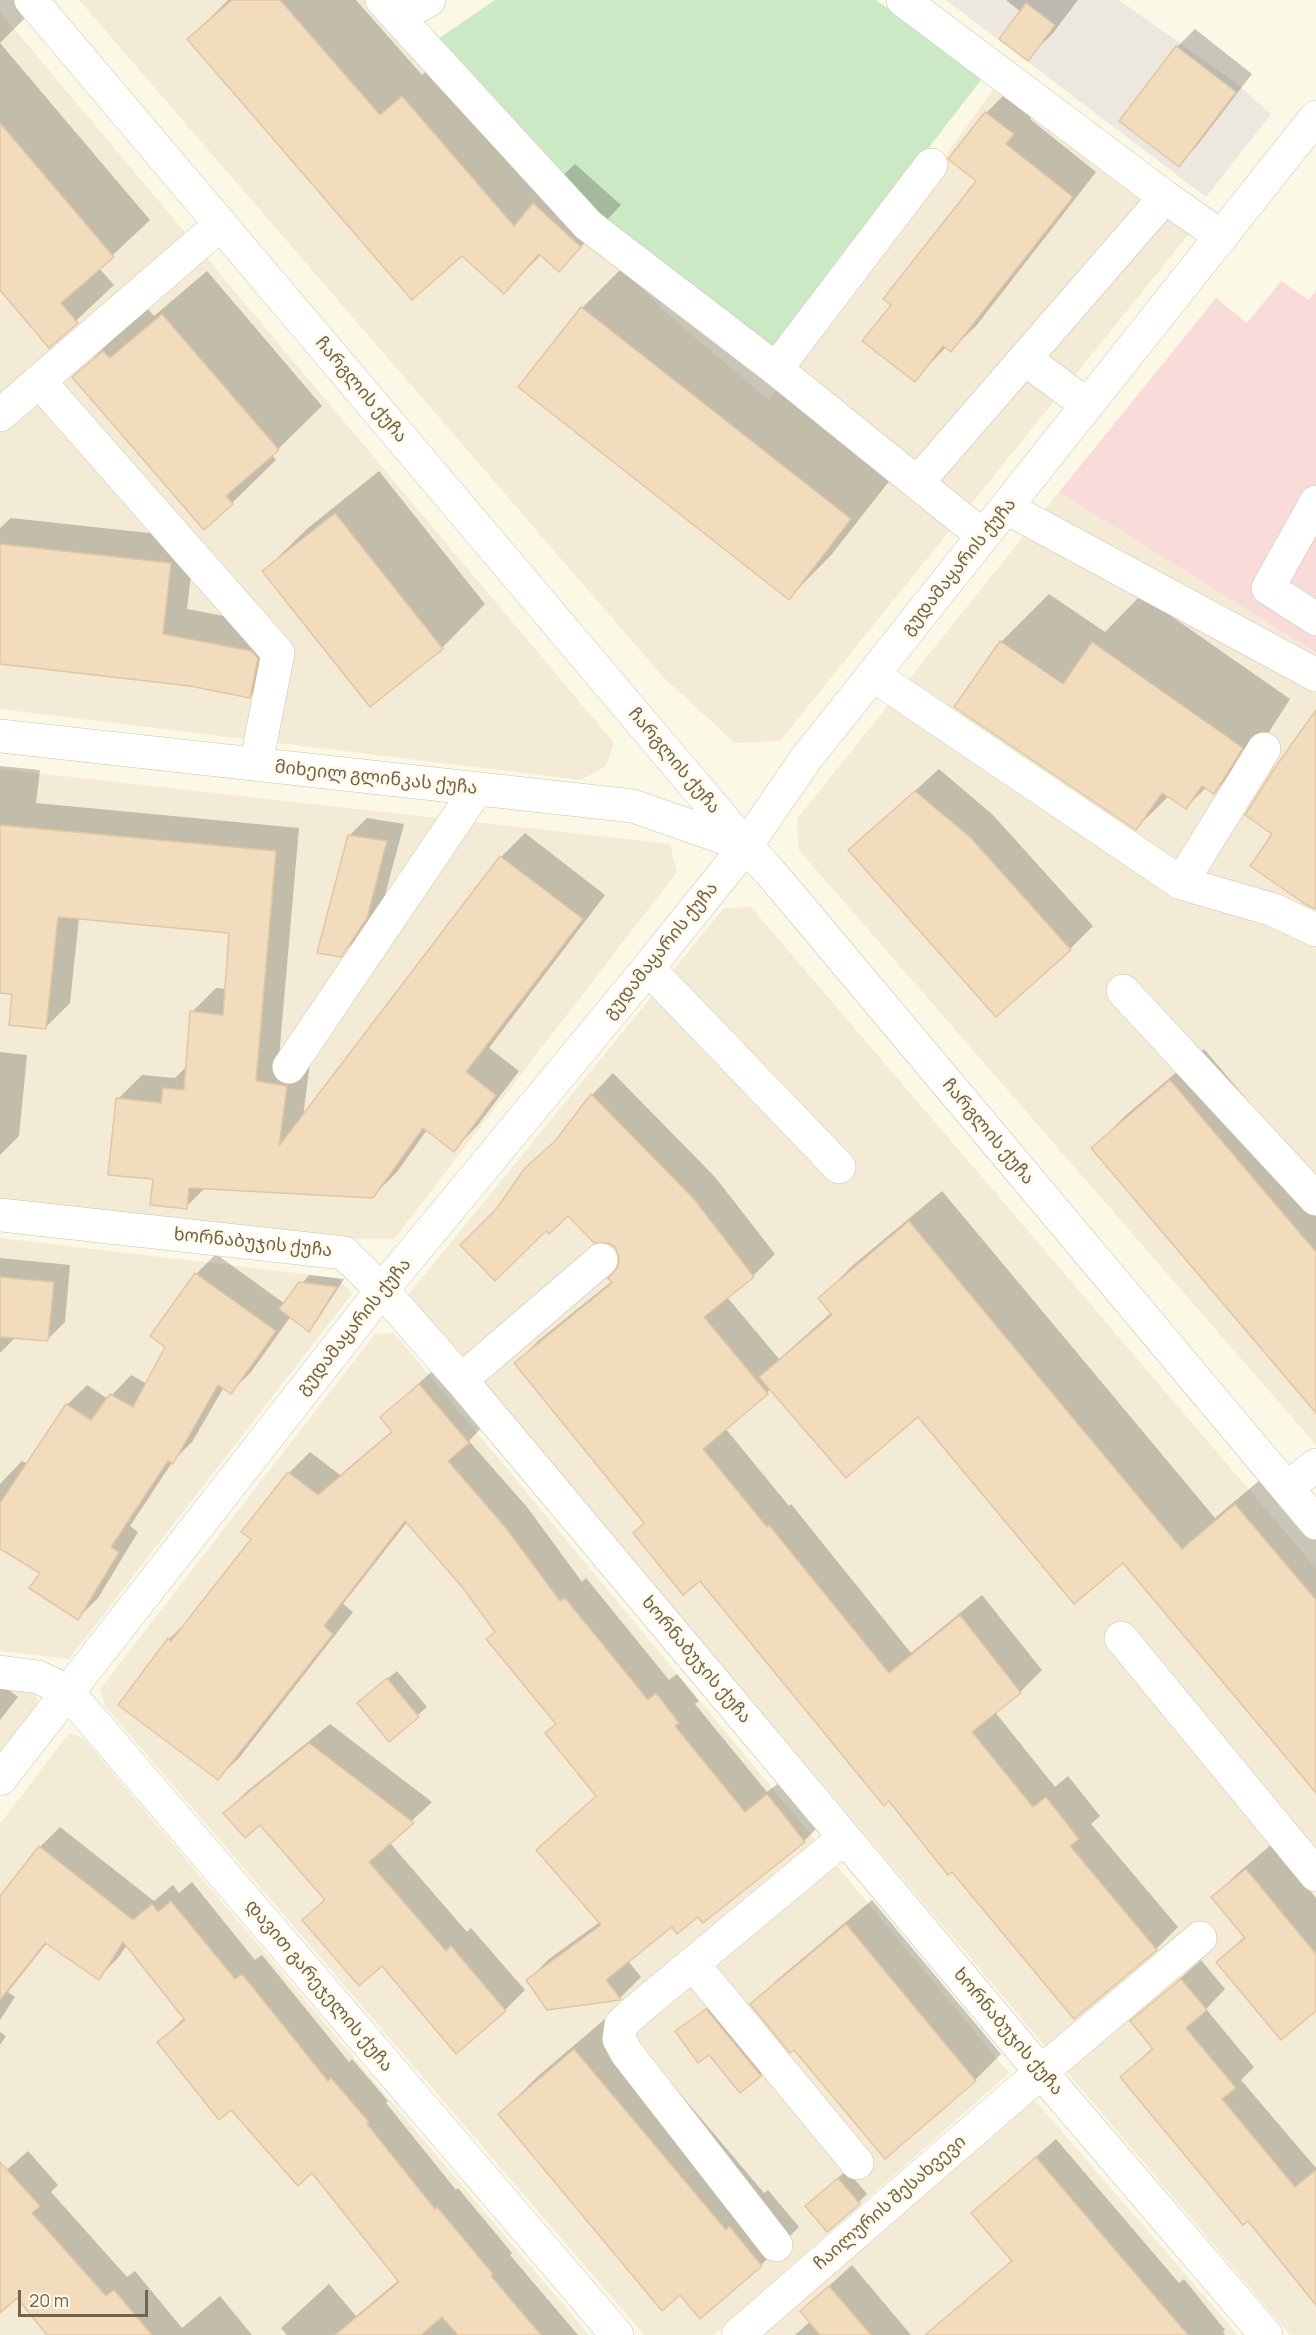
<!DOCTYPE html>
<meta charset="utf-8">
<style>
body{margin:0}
#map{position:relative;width:1316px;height:2335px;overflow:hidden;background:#fcf8e6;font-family:Manrope,sans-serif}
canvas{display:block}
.scale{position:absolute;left:18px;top:2290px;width:130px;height:27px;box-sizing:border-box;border:3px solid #75624b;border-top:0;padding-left:8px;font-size:18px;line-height:21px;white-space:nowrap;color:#75624b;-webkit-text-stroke:4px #fffbec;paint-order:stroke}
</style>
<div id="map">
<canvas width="1316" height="2335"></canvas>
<div class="scale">20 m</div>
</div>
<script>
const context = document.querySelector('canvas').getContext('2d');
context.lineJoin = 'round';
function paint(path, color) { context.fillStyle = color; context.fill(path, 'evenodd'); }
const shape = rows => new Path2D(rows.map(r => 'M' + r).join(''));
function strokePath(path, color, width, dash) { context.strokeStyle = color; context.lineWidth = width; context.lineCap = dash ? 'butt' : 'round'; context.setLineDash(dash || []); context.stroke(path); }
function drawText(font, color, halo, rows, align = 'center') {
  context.font = font + ' Manrope,"Noto Sans Georgian",sans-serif'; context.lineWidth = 6; context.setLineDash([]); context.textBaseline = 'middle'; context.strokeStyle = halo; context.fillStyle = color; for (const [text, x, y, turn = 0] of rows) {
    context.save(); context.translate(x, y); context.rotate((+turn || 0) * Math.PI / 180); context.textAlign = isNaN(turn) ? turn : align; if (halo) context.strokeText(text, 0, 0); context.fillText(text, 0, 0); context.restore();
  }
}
const residential = shape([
 [79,0,391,0,369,11,666,313,769,400,995,87,1192,230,780,741,735,743,663,677],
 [0,12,614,743,606,766,581,780,0,709],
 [1059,492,1316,653,1316,1445,799,850,797,819],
 [0,769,670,844,677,872,394,1239,327,1239,0,1200],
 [751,907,1316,1568,1316,2335,1290,2335,408,1295,724,908],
 [0,1238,338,1278,352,1294,69,1659,0,1651],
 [394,1333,1009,2073,714,2335,644,2335,105,1706,100,1689,375,1334],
 [0,1685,35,1689,38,1705,0,1753],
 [69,1733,83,1738,589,2335,0,2335,0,1824],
 [1031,2096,1238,2335,759,2335]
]);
const industrial = shape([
 [946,0,1119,0,1236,83,1271,114,1206,197]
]);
const medical = shape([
 [1281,281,1309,300,1316,290,1316,653,1059,492,1216,298,1247,323]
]);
const green = shape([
 [495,0,876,0,984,76,772,351,599,212,435,41]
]);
const shadow = shape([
 [0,0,19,0,27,16,0,43,150,220,99,268,114,285,50,345,0,287],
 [228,0,356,0,422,75,444,56,554,184,575,164,621,205,559,270,541,255,504,292,462,254,189,39],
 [1006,0,1078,0,1053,33,1027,59,1021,12],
 [1195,29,1252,74,1196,147,1179,165,1177,47],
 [1011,88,1037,109,1030,119,1096,172,976,326,951,350,946,347,915,380,893,304,978,181,951,158,986,113],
 [626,264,894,475,832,554,789,598,520,387,582,308],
 [207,271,322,406,272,455,276,460,232,503,74,377,118,334,147,308,154,316],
 [379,471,485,604,442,648,264,571,308,528],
 [11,518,195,538,187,609,276,626,274,671,250,696,190,684,0,663,0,528],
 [1049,594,1105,632,1141,595,1290,699,1262,743,1214,792,1207,787,1186,807,1169,796,1136,828,1001,642],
 [0,766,40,770,36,803,299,828,279,1057,310,1063,303,1117,501,857,525,833,605,895,489,1048,519,1071,477,1126,454,1150,427,1130,397,1172,373,1196,206,1187,186,1207,155,1178,118,1099,142,1075,175,1078,187,1066,192,1012,216,988,226,989,230,932,79,918,70,1003,46,1027,14,993,0,991],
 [939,769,993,815,1093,926,1070,949,850,850],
 [367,818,404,824,384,899,358,938,340,956,349,836],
 [1204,1049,1316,1181,1316,1411,1093,1148,1126,1115],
 [0,1052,27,1055,19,1136,0,1155],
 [613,1073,715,1177,775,1254,753,1276,727,1297,779,1359,832,1312,821,1298,852,1266,942,1191,1215,1518,1268,1473,1316,1531,1316,1790,1123,1560,918,1415,771,1389,725,1428,789,1506,791,1504,911,1653,982,1595,1042,1670,1020,1692,995,1712,1055,1787,1068,1776,1100,1816,1091,1824,1178,1927,1156,1949,952,1870,700,1579,645,1522,516,1363,538,1341,612,1281,620,1267,621,1256,616,1246,568,1214,498,1208,560,1137,592,1095],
 [216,1254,285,1304,309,1275,344,1279,317,1321,309,1330,291,1316,251,1372,231,1392,224,1387,192,1442,173,1461,130,1526,138,1532,98,1598,78,1618,42,1573,0,1547,0,1484,22,1461,28,1464,67,1405,87,1385,108,1399,131,1375,147,1384,167,1346,158,1328,196,1274],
 [0,1258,70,1265,65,1322,47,1340,16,1337,0,1353],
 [440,1364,488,1421,469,1441,527,1507,582,1582,586,1578,669,1680,677,1674,699,1701,695,1704,767,1792,789,1775,825,1820,804,1841,703,1921,698,1915,672,1925,628,1961,641,1977,619,1999,528,1980,549,1959,600,1922,538,1850,597,1795,557,1723,496,1631,464,1587,408,1521,343,1604,353,1612,239,1758,218,1778,120,1705,169,1639,191,1618,253,1539,289,1473,310,1452,340,1475,393,1430,382,1417],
 [397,1671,427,1707,389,1740,367,1695],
 [0,1683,18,1697,0,1720],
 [330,1724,432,1802,389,1842,467,1932,471,1928,525,1990,505,2010,382,1964,304,1920,326,1898,261,1823,225,1813,245,1793],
 [60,1827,154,1901,173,1885,179,1893,192,1882,255,1960,262,1955,349,2062,352,2059,388,2101,386,2103,456,2190,458,2188,512,2253,510,2255,578,2335,287,2335,281,2328,329,2284,356,2316,399,2280,312,2171,231,2108,159,2042,185,2017,127,1945,118,1958,98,1978,47,1943,8,1992,15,1997,0,2020,0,1899,40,1847],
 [1272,1844,1316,1898,1316,2009,1218,1962,1245,1936,1213,1897,1239,1872],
 [872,1900,1001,2054,975,2080,885,2156,794,2048,752,2004,778,1979],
 [1201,1960,1225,1989,1206,2009,1254,2067,1241,2080,1316,2168,1316,2305,1249,2219,1122,2077,1153,2047,1132,2022],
 [715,2002,768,2067,760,2075,710,2053,677,2031],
 [612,2013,764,2193,768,2190,799,2227,761,2265,681,2293,500,2114,537,2077],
 [0,2032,6,2036,0,2045],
 [1056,2139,1179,2283,1184,2279,1225,2330,1223,2332,1225,2335,944,2335,937,2327,1013,2259,973,2213],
 [28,2151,58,2185,51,2192,127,2277,135,2271,182,2328,220,2296,252,2335,50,2335,17,2296,0,2296,0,2176],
 [847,2170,867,2194,859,2202,816,2197],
 [852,2265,911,2335,795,2335,811,2321,802,2311]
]);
const building = shape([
 [232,0,280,0,380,115,402,96,514,226,533,203,581,247,559,272,539,254,504,294,462,256,412,300,187,39,232,0],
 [1026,3,1055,25,1028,61,999,39,1026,3],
 [1176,46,1236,92,1179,167,1119,121,1176,46],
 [985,112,1014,134,1006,144,1073,197,951,352,943,346,915,382,862,341,891,305,883,299,976,181,948,159,985,112],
 [0,123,114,257,61,303,78,323,49,348,0,290,0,123],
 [581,307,851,519,789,600,518,387,581,307],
 [162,314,279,450,226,496,233,504,204,530,72,377,103,351,110,358,162,314],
 [335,513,443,649,370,707,262,571,335,513],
 [0,544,171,563,163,634,251,651,258,658,250,698,190,686,0,664,0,544],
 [1000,641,1063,684,1092,642,1243,748,1214,794,1202,786,1186,809,1162,793,1136,830,954,707,1000,641],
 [1316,710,1316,909,1305,904,1250,866,1272,834,1245,815,1274,769,1316,710],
 [915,791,971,838,1071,950,996,1017,848,850,915,791],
 [0,825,276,851,256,1081,287,1086,279,1146,500,856,583,919,466,1072,496,1095,454,1152,423,1128,373,1198,189,1188,187,1209,150,1205,153,1179,108,1175,116,1098,161,1103,163,1088,184,1090,190,1011,223,1015,229,933,58,917,46,1029,9,1025,12,994,0,993,0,825],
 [348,835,387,841,367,918,341,957,317,953,348,835],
 [1170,1080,1316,1252,1316,1413,1091,1148,1170,1080],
 [591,1094,693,1198,754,1277,704,1317,768,1394,703,1449,767,1527,769,1525,889,1673,960,1615,1021,1693,972,1732,1033,1807,1046,1797,1079,1839,1070,1846,1157,1950,1074,2019,952,1872,948,1875,889,1801,884,1806,700,1581,683,1595,633,1533,644,1523,514,1363,612,1283,608,1278,618,1267,619,1256,615,1247,608,1243,594,1243,568,1216,549,1234,546,1231,495,1281,460,1245,497,1208,525,1168,555,1141,591,1094],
 [909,1221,1182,1549,1235,1504,1316,1600,1316,1793,1123,1563,1074,1604,918,1417,846,1478,759,1377,832,1315,818,1298,909,1221],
 [195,1273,276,1331,231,1394,218,1385,173,1464,168,1461,111,1547,119,1552,78,1620,29,1588,40,1573,0,1549,0,1503,66,1404,91,1420,110,1394,133,1407,165,1347,150,1336,195,1273],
 [0,1277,54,1282,48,1341,0,1337,0,1277],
 [299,1282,337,1287,309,1332,279,1309,299,1282],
 [419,1384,469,1443,448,1461,506,1528,560,1601,565,1598,648,1700,656,1693,679,1723,675,1726,745,1812,767,1794,805,1842,703,1923,698,1917,677,1934,672,1927,606,1980,621,1999,620,2000,547,2010,526,1980,601,1925,536,1850,596,1796,545,1733,556,1724,486,1639,495,1632,463,1588,405,1521,324,1626,333,1634,218,1780,118,1705,168,1638,171,1641,251,1539,241,1532,288,1472,318,1495,392,1432,380,1417,419,1384],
 [387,1678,419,1717,389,1742,357,1703,387,1678],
 [309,1743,414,1823,369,1862,446,1951,451,1946,506,2011,456,2054,382,1966,359,1986,302,1920,325,1900,260,1825,245,1838,223,1813,309,1743],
 [39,1846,133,1920,152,1904,158,1912,171,1901,235,1979,242,1974,328,2081,331,2078,369,2122,367,2124,435,2209,437,2207,493,2274,491,2276,541,2335,458,2335,442,2317,421,2335,335,2335,399,2282,312,2173,298,2186,231,2110,219,2120,157,2042,185,2020,123,1942,99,1980,45,1943,0,2000,0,1896,39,1846],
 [1246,1869,1316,1954,1316,2011,1281,2040,1216,1962,1245,1938,1211,1897,1246,1869],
 [846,1924,976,2081,885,2159,794,2050,790,2053,750,2004,846,1924],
 [1181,1979,1207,2010,1186,2028,1236,2088,1222,2099,1295,2187,1316,2170,1316,2305,1248,2221,1243,2225,1120,2077,1153,2049,1130,2021,1181,1979],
 [706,2009,761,2076,740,2093,709,2055,698,2063,675,2031,706,2009],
 [574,2049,726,2230,729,2226,762,2266,700,2319,680,2295,662,2311,498,2114,574,2049],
 [1036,2157,1076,2204,1188,2335,925,2335,1012,2261,971,2213,1036,2157],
 [0,2162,40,2206,32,2213,106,2296,114,2290,152,2335,47,2335,17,2298,0,2313,0,2162],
 [838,2178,860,2204,827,2232,805,2206,838,2178],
 [829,2286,871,2335,820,2335,800,2311,829,2286]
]);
const minor = shape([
 [31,0,746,846,771,873,1316,1523],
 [382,0,588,225,776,369,983,536],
 [903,0,1165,197,1222,237],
 [398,17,429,0],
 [1025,359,1087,405],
 [776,369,931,165],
 [39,381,278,653,256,764],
 [0,415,221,224],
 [917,483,1165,197],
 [1316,502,1268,588,1316,619],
 [1007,508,1316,675],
 [873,675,1181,883,1264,749],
 [0,736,633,806,744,845],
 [1181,883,1274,910,1316,930],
 [648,968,839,1167],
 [1123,991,1316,1199],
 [289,1067,477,789],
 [0,1215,344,1253,382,1290,461,1380,1041,2072,1266,2335],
 [461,1380,601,1260],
 [1287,1488,1316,1465],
 [1121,1638,1316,1875],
 [0,1672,38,1677,67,1691,617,2335],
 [0,1779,382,1290,648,968,746,846,805,760,1316,117],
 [693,1964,857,2163],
 [776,2245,626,2052,619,2039,621,2025,631,2015,844,1838],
 [738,2335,1041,2072,1200,1938]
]);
const streetNames = [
 ["ჩარგლის ქუჩა",361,390,50],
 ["გუდამაყარის ქუჩა",959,567,-51],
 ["ჩარგლის ქუჩა",674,761,50],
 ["მიხეილ გლინკას ქუჩა",376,778,6],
 ["გუდამაყარის ქუჩა",661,951,-51],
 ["ჩარგლის ქუჩა",988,1132,50],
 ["ხორნაბუჯის ქუჩა",253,1243,6],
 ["გუდამაყარის ქუჩა",354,1327,-51],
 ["ხორნაბუჯის ქუჩა",696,1660,50],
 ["დავით გარეჯელის ქუჩა",319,1986,50],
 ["ხორნაბუჯის ქუჩა",1008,2032,50],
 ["ჩაილურის შესახვევი",890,2203,-41]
];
paint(residential, '#f3ebd5');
paint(industrial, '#ece8e0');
paint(medical, '#f9dcda');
paint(green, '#cce9c5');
paint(shadow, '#0003');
paint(building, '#f1dcbe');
strokePath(building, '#e3c69f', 1.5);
strokePath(minor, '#cdc1ad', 34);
strokePath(minor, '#fff', 33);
drawText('18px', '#75624b', '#fffbec', streetNames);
</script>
